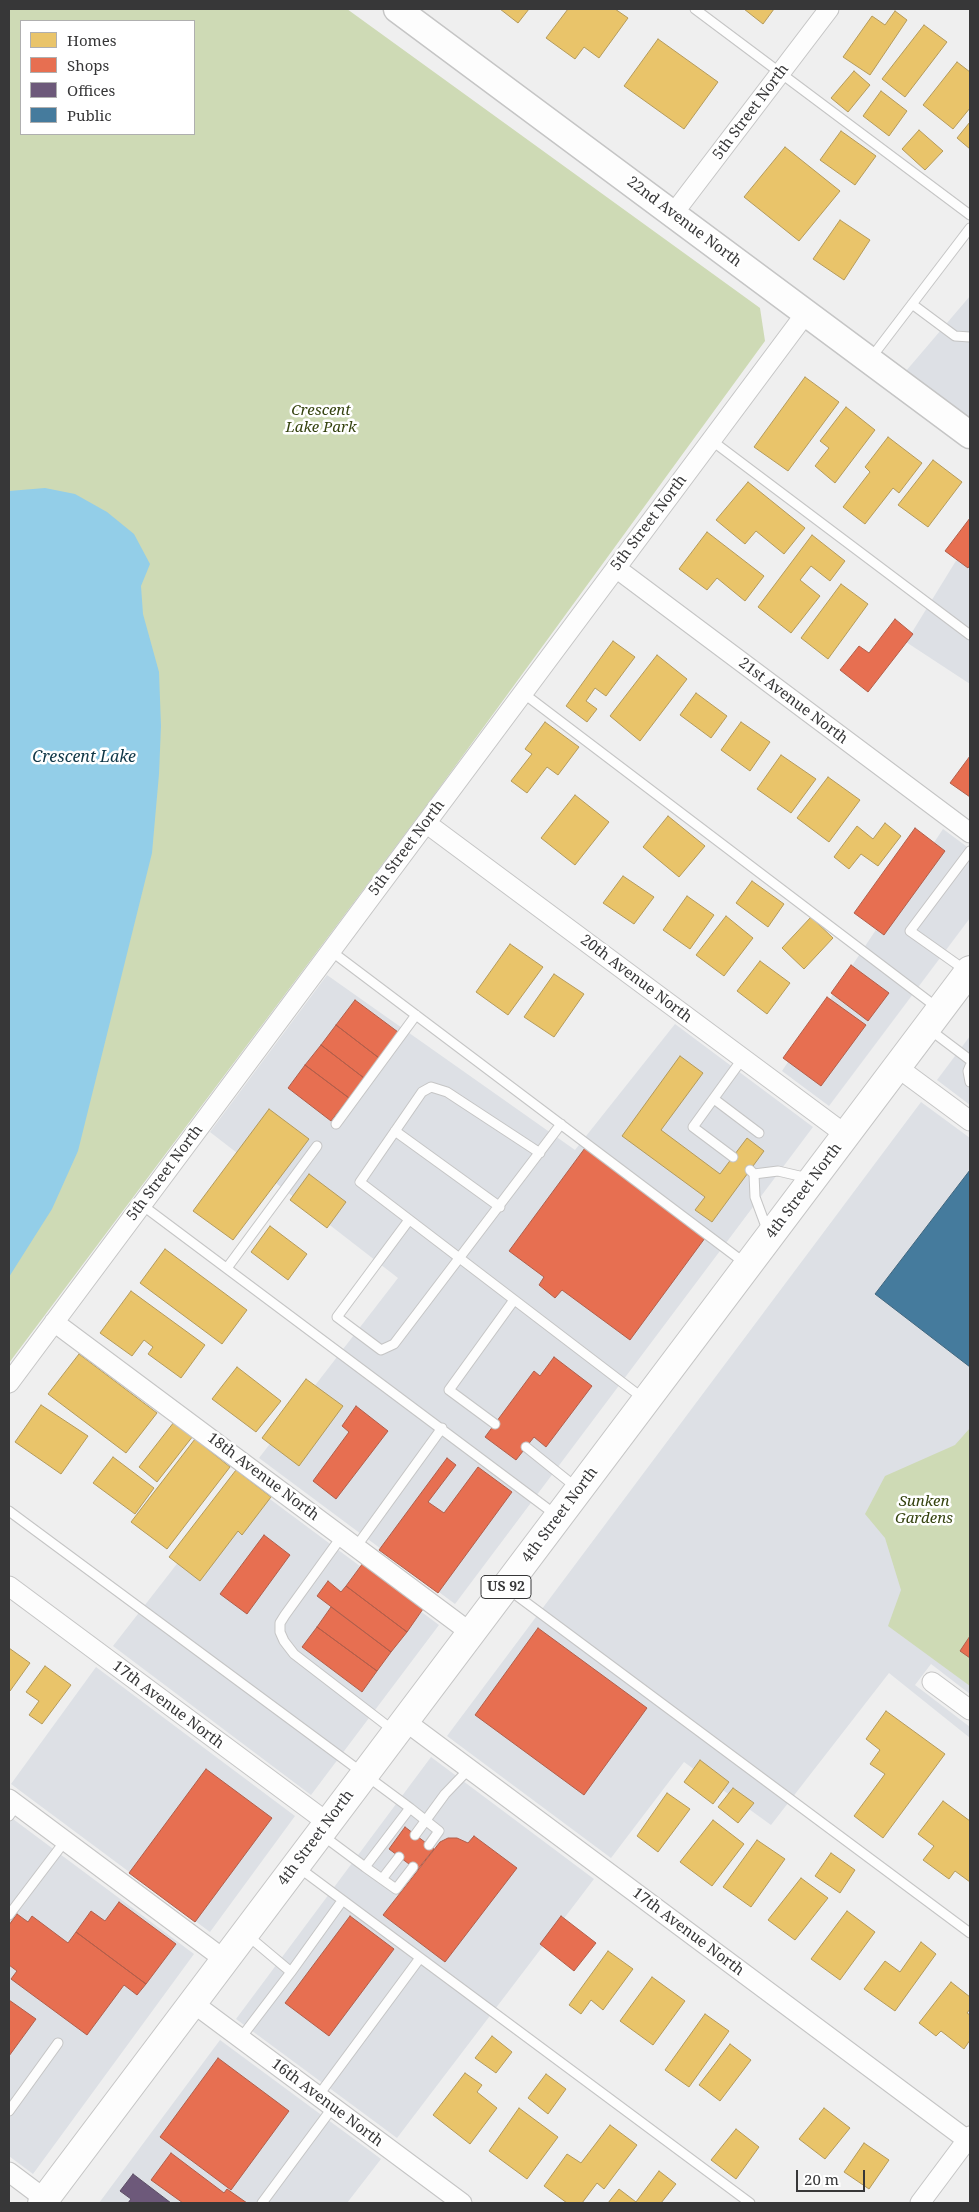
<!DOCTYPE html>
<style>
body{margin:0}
#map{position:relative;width:979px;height:2212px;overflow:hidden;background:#efefef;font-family:"Noto Serif",serif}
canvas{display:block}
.frame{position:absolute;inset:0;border:10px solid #373738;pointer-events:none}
.legend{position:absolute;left:20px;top:20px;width:175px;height:115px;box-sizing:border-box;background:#fff;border:1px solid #afafaf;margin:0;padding:6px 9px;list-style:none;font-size:15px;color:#373738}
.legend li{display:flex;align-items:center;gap:10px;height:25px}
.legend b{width:25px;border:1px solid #afafaf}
.scale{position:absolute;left:796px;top:2170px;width:69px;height:22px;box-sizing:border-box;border:2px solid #373738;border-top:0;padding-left:6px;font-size:15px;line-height:18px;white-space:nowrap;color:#373738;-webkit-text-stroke:4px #fff;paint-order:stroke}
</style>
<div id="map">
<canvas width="979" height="2212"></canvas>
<div class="frame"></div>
<ul class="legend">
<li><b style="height:14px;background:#e9c46a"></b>Homes</li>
<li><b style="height:14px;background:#e76f51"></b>Shops</li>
<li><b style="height:14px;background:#6d597a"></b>Offices</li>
<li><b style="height:14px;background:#457b9d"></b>Public</li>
</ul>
<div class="scale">20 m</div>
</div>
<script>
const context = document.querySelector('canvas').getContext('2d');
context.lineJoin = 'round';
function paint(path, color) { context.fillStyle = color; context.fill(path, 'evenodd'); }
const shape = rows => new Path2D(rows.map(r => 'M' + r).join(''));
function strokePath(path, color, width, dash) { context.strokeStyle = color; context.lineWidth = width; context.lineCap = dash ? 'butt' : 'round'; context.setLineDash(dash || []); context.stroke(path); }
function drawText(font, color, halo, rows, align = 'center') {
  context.font = font + ' "Noto Serif",serif'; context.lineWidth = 5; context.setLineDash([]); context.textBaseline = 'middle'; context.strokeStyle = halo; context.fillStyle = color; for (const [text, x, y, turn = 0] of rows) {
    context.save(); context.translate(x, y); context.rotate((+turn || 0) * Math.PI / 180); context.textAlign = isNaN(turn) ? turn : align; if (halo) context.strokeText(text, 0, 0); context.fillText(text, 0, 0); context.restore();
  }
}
const built = shape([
 [970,296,970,419,906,371],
 [970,538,970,684,906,642],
 [943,829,970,849,970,918,829,1106,782,1071],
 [327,975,575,1150,675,1024,813,1127,455,1604,259,1458,398,1278,210,1132],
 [970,1036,970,1105,937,1080],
 [921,1102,970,1138,970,1694,931,1664,915,1685,970,1727,970,1738,889,1673,771,1825,684,1762,611,1858,447,1736],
 [243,1479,439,1625,311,1795,113,1646],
 [96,1667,295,1816,210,1932,11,1784],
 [431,1757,594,1879,397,2138,236,2019],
 [9,1816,194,1954,33,2174,9,2156],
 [220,2040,381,2159,347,2203,99,2203]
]);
const green = shape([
 [9,9,347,9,760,308,765,341,429,802,9,1363],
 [21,21,194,21,194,134,21,134],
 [970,1428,970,1686,888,1626,901,1590,885,1538,865,1514,885,1476,955,1445]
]);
const water = shape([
 [45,488,75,494,107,512,134,534,150,564,141,586,143,614,159,672,161,726,159,774,152,853,78,1151,52,1209,9,1277,9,491]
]);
const homes = shape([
 [500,9,529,9,518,23,500,9],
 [568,9,615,9,628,18,599,58,584,47,575,59,546,38,568,9],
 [744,9,774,9,763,24,744,9],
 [895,11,907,20,870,75,843,57,872,16,885,25,895,11],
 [924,25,947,42,905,97,882,79,924,25],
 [658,39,718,82,684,129,624,86,658,39],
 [957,62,970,72,970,108,953,129,923,105,957,62],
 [854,71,870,85,848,112,831,98,854,71],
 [881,91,907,111,889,136,863,116,881,91],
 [970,122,970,149,957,138,970,122],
 [919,130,943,151,925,170,902,149,919,130],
 [841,131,876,156,855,185,820,160,841,131],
 [785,147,840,191,799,241,744,197,785,147],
 [840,220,870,240,844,280,813,259,840,220],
 [805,377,839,402,788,471,754,447,805,377],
 [846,407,875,430,835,483,815,466,829,448,820,441,846,407],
 [888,437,922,463,899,493,893,488,865,524,843,507,870,472,865,467,888,437],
 [933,460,962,482,928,527,898,505,933,460],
 [748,482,805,528,784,554,756,531,745,544,716,520,748,482],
 [707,532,764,576,745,601,717,578,707,590,679,569,707,532],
 [812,535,845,561,830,581,811,566,800,580,820,596,791,633,758,607,812,535],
 [841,584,868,604,828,659,801,638,841,584],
 [613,641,635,657,606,696,595,688,586,701,597,709,587,722,566,706,613,641],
 [657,655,687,679,640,741,610,716,657,655],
 [696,693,727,716,711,738,680,715,696,693],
 [545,722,579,747,558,775,547,767,527,793,511,781,532,754,525,749,545,722],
 [741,722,770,742,750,771,721,750,741,722],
 [781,755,816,779,791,813,757,789,781,755],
 [828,777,860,800,829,842,797,818,828,777],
 [575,795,609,822,575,865,541,838,575,795],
 [668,816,705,846,679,877,643,847,668,816],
 [885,823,901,836,878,866,861,854,849,869,834,857,857,826,873,839,885,823],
 [623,876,654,897,634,924,603,903,623,876],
 [752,881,784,904,768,927,736,903,752,881],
 [687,896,714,915,690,949,663,930,687,896],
 [726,916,753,938,724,976,696,955,726,916],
 [811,917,833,938,804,969,782,948,811,917],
 [510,944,543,967,508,1015,476,992,510,944],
 [760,961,790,983,767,1014,737,991,760,961],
 [554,974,584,994,554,1037,524,1017,554,974],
 [680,1056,703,1073,661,1130,720,1174,747,1138,764,1151,712,1222,695,1210,705,1197,622,1136,680,1056],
 [269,1109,309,1139,233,1240,193,1211,269,1109],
 [309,1174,346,1202,327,1228,290,1200,309,1174],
 [270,1226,307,1254,288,1280,251,1252,270,1226],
 [165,1249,247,1310,222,1344,140,1283,165,1249],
 [131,1291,205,1345,181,1378,148,1354,153,1347,144,1340,132,1356,100,1333,131,1291],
 [79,1354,157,1413,126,1453,48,1394,79,1354],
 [237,1367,281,1401,256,1432,212,1399,237,1367],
 [306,1379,343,1406,299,1466,262,1438,306,1379],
 [41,1405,88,1436,61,1474,15,1442,41,1405],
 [174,1422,193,1436,157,1482,139,1467,174,1422],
 [195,1439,230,1467,167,1549,131,1522,195,1439],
 [113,1457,154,1488,135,1514,93,1483,113,1457],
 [236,1470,271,1497,242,1535,238,1531,200,1581,169,1557,236,1470],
 [9,1648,30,1663,10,1691,9,1690,9,1648],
 [45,1666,71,1685,42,1724,29,1715,39,1701,26,1692,45,1666],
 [886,1711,945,1754,883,1838,854,1816,885,1774,870,1764,880,1750,866,1739,886,1711],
 [700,1760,729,1782,713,1804,684,1782,700,1760],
 [733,1788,754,1803,738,1823,718,1807,733,1788],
 [667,1793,690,1809,658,1852,637,1836,667,1793],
 [943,1801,970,1821,970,1882,955,1871,949,1879,923,1860,934,1846,918,1834,943,1801],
 [713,1820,744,1844,712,1886,680,1862,713,1820],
 [757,1840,785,1859,751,1907,723,1887,757,1840],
 [831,1853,855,1870,840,1893,815,1876,831,1853],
 [801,1878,828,1898,795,1940,768,1920,801,1878],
 [847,1911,875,1932,840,1980,811,1959,847,1911],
 [921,1942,936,1954,895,2011,864,1989,885,1961,900,1972,921,1942],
 [608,1951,633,1969,603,2010,591,2000,581,2014,569,2005,608,1951],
 [652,1977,685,2001,653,2045,620,2021,652,1977],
 [951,1982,970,1997,970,2009,967,2013,970,2015,970,2040,964,2049,941,2031,936,2036,919,2023,951,1982],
 [705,2014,729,2031,689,2087,665,2070,705,2014],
 [492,2036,512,2052,496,2073,475,2058,492,2036],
 [730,2044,751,2060,720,2101,699,2085,730,2044],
 [465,2073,482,2085,477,2092,497,2108,470,2144,433,2115,465,2073],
 [546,2074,566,2089,548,2114,528,2098,546,2074],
 [519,2108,558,2137,527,2179,489,2151,519,2108],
 [824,2108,850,2128,825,2159,799,2139,824,2108],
 [610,2125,637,2145,604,2189,597,2183,582,2203,567,2203,544,2186,567,2154,581,2163,610,2125],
 [736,2129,759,2147,736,2179,711,2160,736,2129],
 [864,2143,889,2160,869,2189,844,2172,864,2143],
 [659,2171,676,2184,661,2203,608,2203,619,2189,636,2202,659,2171]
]);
const shops = shape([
 [970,518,970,565,968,568,945,551,970,518],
 [895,619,913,634,868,692,840,670,859,646,869,653,895,619],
 [970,756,970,797,950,783,970,756],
 [915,828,945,851,884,935,854,913,915,828],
 [851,965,889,993,868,1021,831,993,851,965],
 [827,997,866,1025,821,1086,783,1058,827,997],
 [355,1000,398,1032,379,1058,336,1025,355,1000],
 [336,1025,379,1058,364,1078,321,1045,336,1025],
 [321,1045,364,1078,349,1098,305,1065,321,1045],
 [305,1065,349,1098,331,1121,288,1088,305,1065],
 [585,1148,705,1238,630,1340,562,1290,555,1298,539,1285,544,1277,509,1251,585,1148],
 [554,1357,592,1386,546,1447,534,1437,516,1460,485,1437,534,1371,540,1376,554,1357],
 [356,1406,388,1431,336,1499,313,1481,349,1432,342,1426,356,1406],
 [447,1458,456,1465,428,1502,444,1513,478,1467,512,1492,438,1593,379,1550,447,1458],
 [264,1535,290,1555,247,1614,220,1594,264,1535],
 [363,1563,423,1609,407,1632,346,1586,363,1563],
 [328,1581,341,1592,346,1586,407,1632,391,1652,317,1596,328,1581],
 [331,1607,391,1652,377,1671,317,1627,331,1607],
 [317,1627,377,1671,362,1692,302,1647,317,1627],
 [538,1628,647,1708,584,1795,475,1715,538,1628],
 [970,1636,970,1658,960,1651,970,1636],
 [206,1769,272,1818,195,1922,129,1873,206,1769],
 [405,1827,434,1849,417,1870,389,1849,405,1827],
 [474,1836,517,1868,445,1962,383,1915,440,1842,448,1838,457,1838,468,1843,474,1836],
 [119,1902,176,1944,146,1984,76,1932,91,1911,105,1921,119,1902],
 [17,1914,28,1922,32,1916,68,1943,76,1932,146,1984,137,1995,124,1985,87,2035,11,1979,17,1971,9,1965,9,1925,17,1914],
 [350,1916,394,1949,329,2036,285,2003,350,1916],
 [561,1916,596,1943,574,1971,540,1944,561,1916],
 [9,2000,36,2019,9,2056,9,2000],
 [218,2058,289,2111,231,2190,160,2137,218,2058],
 [171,2153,224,2193,227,2189,247,2203,183,2203,151,2180,171,2153]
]);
const offices = shape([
 [133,2174,171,2203,128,2203,131,2199,120,2191,133,2174]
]);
const public = shape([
 [970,1170,970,1367,875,1294,970,1170]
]);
const service = shape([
 [695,9,970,215],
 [912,304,955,336,970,337],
 [871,358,970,228],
 [711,440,970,635],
 [523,693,939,1009],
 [331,951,746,1264],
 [965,970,910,931,970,851],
 [929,1029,970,1060],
 [970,1066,968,1071,970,1082],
 [714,1099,759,1133],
 [336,1124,416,1015],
 [395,1131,500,1207],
 [540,1153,447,1092,431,1087,422,1092,360,1182,644,1399],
 [733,1157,693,1127,743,1058],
 [750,1170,754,1174,755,1197,768,1232],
 [754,1174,778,1171,808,1178],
 [142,1205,556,1515],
 [409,1220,337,1317,381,1350,394,1344,561,1124],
 [227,1268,317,1146],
 [495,1424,449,1390,514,1300],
 [526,1447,577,1488],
 [9,1511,410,1808,365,1867,322,1835],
 [342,1536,285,1615,280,1623,280,1632,284,1641,294,1654,394,1731],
 [356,1547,442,1428],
 [508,1589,970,1933],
 [410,1808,439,1831,429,1845],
 [9,1816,17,1805],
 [415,1835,445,1794,469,1769],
 [298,1867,750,2203],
 [365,1867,396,1889,413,1867],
 [382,1879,399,1857],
 [9,1915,65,1841],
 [247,1935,291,1972,342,1901],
 [240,2039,291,1972],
 [318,2096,420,1958],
 [9,2111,58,2043],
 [262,2203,333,2107]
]);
const minor = shape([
 [673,214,829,9],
 [616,568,970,833],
 [426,823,846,1135],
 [897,1067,970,1121],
 [54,1322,471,1633],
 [9,1383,806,313],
 [9,1586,328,1823],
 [932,1682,970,1710],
 [405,1721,970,2142],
 [9,1799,225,1960],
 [193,2003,462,2203],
 [9,2172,45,2199],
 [920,2203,970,2136]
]);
const secondary = shape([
 [397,9,970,435]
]);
const primary = shape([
 [42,2203,970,970]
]);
const shields = [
 [506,1587,50]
];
const shieldNames = [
 ["US 92",506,1587]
];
const streetNames = [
 ["5th Street North",751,112,-53],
 ["22nd Avenue North",684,222,37],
 ["5th Street North",649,523,-53],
 ["21st Avenue North",793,701,37],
 ["5th Street North",407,848,-53],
 ["20th Avenue North",636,979,37],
 ["5th Street North",165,1173,-53],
 ["4th Street North",804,1191,-53],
 ["18th Avenue North",263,1477,37],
 ["4th Street North",560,1515,-53],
 ["17th Avenue North",168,1705,37],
 ["4th Street North",316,1838,-53],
 ["17th Avenue North",688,1932,37],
 ["16th Avenue North",327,2103,37]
];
const parkNames = [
 ["Crescent",321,411],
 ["Lake Park",321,428],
 ["Sunken",924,1502],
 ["Gardens",924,1519]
];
const waterNames = [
 ["Crescent Lake",84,757]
];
paint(built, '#dde0e5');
paint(green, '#cedab5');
paint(water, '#93cee8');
paint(homes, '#e9c46a');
strokePath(homes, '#b49a5b', 1);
paint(shops, '#e76f51');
strokePath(shops, '#b25e4a', 1);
paint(offices, '#6d597a');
strokePath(offices, '#5d4f66', 1);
paint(public, '#457b9d');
strokePath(public, '#41677f', 1);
strokePath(service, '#c5c5c5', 11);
strokePath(minor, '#c5c5c5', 21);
strokePath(secondary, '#c5c5c5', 29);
strokePath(primary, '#c5c5c5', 30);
strokePath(service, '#fdfdfd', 9);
strokePath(minor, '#fdfdfd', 19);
strokePath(secondary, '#fdfdfd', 26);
strokePath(primary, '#fdfdfd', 28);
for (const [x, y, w] of shields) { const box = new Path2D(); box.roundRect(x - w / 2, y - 11.5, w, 23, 4); context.fillStyle = '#fff'; context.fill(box); strokePath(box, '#373738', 1); }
drawText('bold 14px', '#373738', null, shieldNames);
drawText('15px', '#373738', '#fff', streetNames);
drawText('italic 15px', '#35430f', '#fff', parkNames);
drawText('italic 16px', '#0e3646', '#fff', waterNames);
</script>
